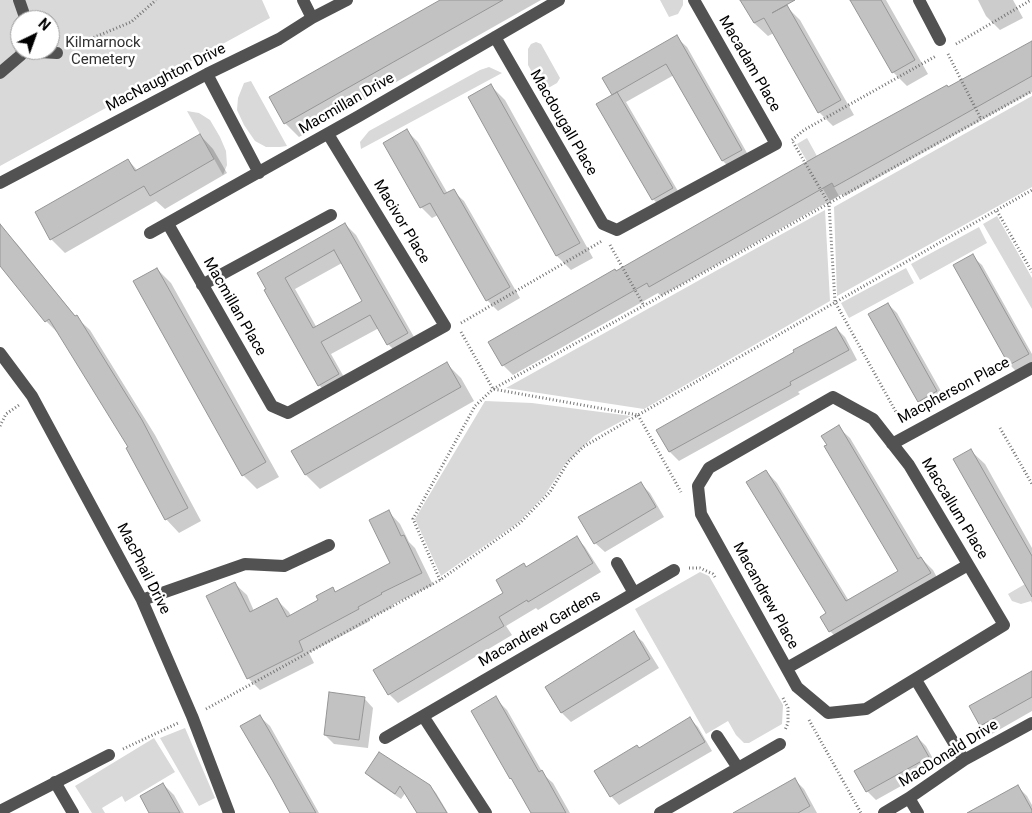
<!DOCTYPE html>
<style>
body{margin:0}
#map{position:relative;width:1032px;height:813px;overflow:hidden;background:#fff;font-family:Roboto,sans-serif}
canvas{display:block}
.north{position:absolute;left:10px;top:10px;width:50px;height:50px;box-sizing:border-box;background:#fff;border:1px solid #999;border-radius:50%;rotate:42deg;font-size:14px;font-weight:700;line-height:20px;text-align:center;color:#000}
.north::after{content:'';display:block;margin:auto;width:18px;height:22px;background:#000;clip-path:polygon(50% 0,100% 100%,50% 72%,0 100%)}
</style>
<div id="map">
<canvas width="1032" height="813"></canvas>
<div class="north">N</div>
</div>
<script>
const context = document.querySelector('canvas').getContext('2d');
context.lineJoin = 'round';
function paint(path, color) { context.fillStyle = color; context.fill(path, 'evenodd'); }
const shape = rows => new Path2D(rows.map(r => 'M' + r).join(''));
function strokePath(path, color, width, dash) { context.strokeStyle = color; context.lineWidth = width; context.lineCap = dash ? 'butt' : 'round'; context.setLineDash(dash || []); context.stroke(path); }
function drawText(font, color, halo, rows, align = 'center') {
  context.font = font + ' Roboto,sans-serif'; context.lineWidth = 5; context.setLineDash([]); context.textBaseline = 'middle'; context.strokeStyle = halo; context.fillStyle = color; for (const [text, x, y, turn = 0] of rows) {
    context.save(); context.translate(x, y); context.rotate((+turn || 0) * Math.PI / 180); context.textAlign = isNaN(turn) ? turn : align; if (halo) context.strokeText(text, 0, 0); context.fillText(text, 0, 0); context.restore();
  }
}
const green = shape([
 [0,0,262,0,270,18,0,166],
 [20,20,50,20,50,50,20,50],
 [660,0,683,0,683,5,678,14,669,17],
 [536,42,541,44,560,78,557,83,550,87,545,88,539,85,528,65,528,49,531,44],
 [489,67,502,73,361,149,360,142,369,131,480,70],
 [251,81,287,146,280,147,266,147,255,141,244,125,237,110,238,98,244,83],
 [1032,96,1032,187,837,296,834,207],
 [187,111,199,113,210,120,220,137,226,151,227,165,223,175],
 [807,138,839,196,830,201,797,144],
 [825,210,830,301,644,409,506,388],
 [997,216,1032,278,1032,309,983,224],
 [979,227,987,243,920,280,911,264],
 [906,268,914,283,849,318,841,303],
 [485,401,532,403,631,416,594,436,565,464,545,495,519,522,441,576,415,519],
 [700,572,709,576,783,705,782,724,749,743,744,743,736,735,728,721,706,734,635,609],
 [1032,580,1032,603,1031,601,1021,604,1012,601,1008,594],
 [185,728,215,798,199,806,160,738],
 [154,738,175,772,125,802,122,796,102,808,105,813,92,813,75,786]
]);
const shadow = shape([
 [443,0,541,0,299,137,285,123,270,98],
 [742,0,776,0,781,9,786,6,800,20,854,115,833,126,819,112,774,33,768,36,754,23],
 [852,0,886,0,928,74,907,86,893,72],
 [978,0,1013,0,1023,18,1000,30,986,16],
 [676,37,687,47,751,160,733,171,723,161,674,75,626,102,682,198,663,209,653,199,614,95],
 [1032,42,1032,92,845,196,842,194,661,296,658,293,513,375,503,365,616,272],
 [491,86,505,100,593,258,571,270,557,256,470,98],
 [407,131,418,142,448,194,453,191,464,201,520,298,498,311,487,300,438,215,432,218,421,207],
 [200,135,213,149,227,173,165,209,156,201,65,253,51,239,128,160,138,171],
 [345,224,356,235,418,344,399,355,388,344,379,328,331,354,349,386,330,396,319,385,267,290],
 [342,263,364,301,317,328,295,289],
 [4,231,18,245,76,317,90,330,155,435,201,521,179,533,166,519,130,447,59,334,46,321,0,264,0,235],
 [972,256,982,265,1032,354,1032,367,1019,374,1010,365,954,266],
 [157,269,171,283,279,477,257,489,243,475],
 [888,304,897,313,946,400,928,410,919,401],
 [836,328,845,337,857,360,798,392,800,394,679,461,670,452,658,431],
 [447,364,461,378,474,401,320,489,306,475,293,451],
 [838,427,850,438,923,560,933,570,941,585,842,643,830,631,828,613,766,471,777,483,849,601,900,571,829,445],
 [971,451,985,464,1032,548,1032,589],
 [641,484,650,493,664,517,605,552,595,543],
 [389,512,400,524,409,542,415,548,433,585,392,605,393,607,369,619,370,621,309,653,314,663,260,690,248,678,235,584,247,595,254,611,277,600,289,612,291,616,320,601,333,589,336,592,391,563],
 [577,538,585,547,601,572,538,610,536,608,506,626,512,635,398,703,389,694,375,670,505,594,526,568],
 [633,633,643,642,659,668,571,722,562,713,546,687],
 [1032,672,1032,711,990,735,981,726,970,707],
 [364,698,373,708,368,748,334,744,325,735],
 [495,698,507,710,544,775,553,783,570,813,532,813],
 [259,716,270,726,319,813,293,813],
 [690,719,698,727,712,751,619,805,611,796,639,749],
 [917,737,926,746,937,766,876,800,867,791],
 [366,773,430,786,436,793,448,813,417,813,406,792,401,799,372,779],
 [795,780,804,789,817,813,737,813],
 [163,784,174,795,184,813,151,813],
 [1017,786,1027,796,1032,805,1032,813,988,813]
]);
const building = shape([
 [440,0,503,0,284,124,269,97,440,0],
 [740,0,795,0,772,13,787,5,841,100,818,113,764,18,754,23,740,0],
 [850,0,881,0,915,60,892,73,850,0],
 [677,35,742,150,722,161,666,64,612,95,602,78,677,35],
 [1032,41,1032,76,938,129,834,187,832,183,649,287,647,283,502,366,488,342,615,269,616,271,817,156,947,85,948,87,1032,41],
 [491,84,580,243,556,256,468,97,491,84],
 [617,92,673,188,652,200,596,104,617,92],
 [407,129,444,194,454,189,510,287,486,301,430,203,420,208,383,143,407,129],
 [200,134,214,159,150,196,144,186,50,240,35,212,128,159,135,171,200,134],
 [345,223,408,333,387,345,370,315,321,342,339,374,318,386,264,290,266,289,257,273,345,223],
 [334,250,362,301,313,328,285,278,334,250],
 [0,224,75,316,77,315,142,420,188,508,165,520,126,448,128,447,49,319,45,322,0,266,0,224],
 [973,254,1029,354,1009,365,953,265,973,254],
 [157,268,266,462,242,476,133,281,157,268],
 [888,303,937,391,918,402,868,314,888,303],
 [836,327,849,350,790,382,791,385,669,452,656,430,794,352,793,350,836,327],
 [447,362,461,387,305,475,291,451,447,362],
 [839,425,918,559,921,557,931,573,829,632,820,617,826,613,746,482,766,470,846,601,898,571,824,446,827,445,821,436,839,425],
 [971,449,1032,556,1032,597,953,459,971,449],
 [641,482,656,507,594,544,578,517,641,482],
 [389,510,401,536,404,535,422,573,381,593,382,594,358,607,359,609,299,641,303,651,247,679,206,596,235,582,250,612,277,598,287,617,318,600,316,596,333,587,335,592,390,563,369,520,389,510],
 [577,536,593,563,528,602,527,600,499,617,504,626,388,695,373,670,503,593,496,580,524,563,526,567,577,536],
 [634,631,650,659,561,713,545,687,634,631],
 [1032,671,1032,697,980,726,969,706,1032,671],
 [329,692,365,697,359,740,324,735,329,692],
 [496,696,539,772,542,770,566,813,531,813,511,778,510,779,471,711,496,696],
 [260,715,271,734,316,813,290,813,272,780,240,726,260,715],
 [690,717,705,742,610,797,594,771,637,745,639,748,690,717],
 [917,736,929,757,866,792,854,771,917,736],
 [379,752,430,785,447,813,417,813,400,786,395,794,365,773,379,752],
 [795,778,810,806,798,813,733,813,795,778],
 [163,783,180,813,149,813,140,796,163,783],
 [1018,785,1032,810,1032,813,967,813,1018,785]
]);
const path = shape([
 [956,44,1031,0],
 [71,47,131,22,156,0],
 [948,54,981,119],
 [792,140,804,130,936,56],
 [793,142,829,204,835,302,901,421],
 [997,211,1032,272],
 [610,245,644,306],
 [461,323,602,241],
 [461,332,493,389,638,415,1032,190],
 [0,426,6,414,19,405],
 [1000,428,1032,484],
 [689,568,700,568,713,574,715,577],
 [440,580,413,519,475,406,493,389,1032,91],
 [783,698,788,708,788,723,785,730],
 [206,709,440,580,520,523,550,492,568,462,583,447,638,415,681,492],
 [809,720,861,813],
 [123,749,178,723]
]);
const minor = shape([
 [19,0,26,20],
 [303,0,312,18],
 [919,0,940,40],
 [495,37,603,224,617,230,776,144,694,0],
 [36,50,40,52,57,53],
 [0,73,21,55,22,50],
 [207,74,259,173],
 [0,183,207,74,279,39,312,18,347,0],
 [168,224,272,406,288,413,445,326,328,134],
 [150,233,359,116,559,0],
 [202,285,331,215],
 [0,353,32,396,142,600,192,716,229,813],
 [833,397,873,419,909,465,1004,625,866,709,828,713,797,687,701,514,698,486,709,468,833,397],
 [892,444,1032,368],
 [617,563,634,593],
 [142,600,245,564,284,566,329,545],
 [787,668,968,565],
 [916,680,964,760],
 [423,716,486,813],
 [717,736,738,768],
 [385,738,674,570],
 [55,782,73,813],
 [909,798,918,813],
 [0,811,109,755],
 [660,813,780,744],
 [884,813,909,798,964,760,1032,723]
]);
const parkNames = [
 ["Kilmarnock",103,43],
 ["Cemetery",103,60]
];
const streetNames = [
 ["Macadam Place",749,64,60],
 ["MacNaughton Drive",166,78,-27],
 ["Macmillan Drive",347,104,-30],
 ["Macdougall Place",563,123,60],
 ["Macivor Place",401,222,59],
 ["Macmillan Place",234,307,60],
 ["Macpherson Place",954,391,-28],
 ["Maccallum Place",954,509,59],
 ["MacPhail Drive",143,569,63],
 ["Macandrew Place",765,596,61],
 ["Macandrew Gardens",540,629,-30],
 ["MacDonald Drive",949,754,-32]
];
paint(green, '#d9d9d9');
paint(shadow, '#0003');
paint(building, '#c2c2c2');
strokePath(building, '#969696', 1);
strokePath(path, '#747474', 3, [1, 2.5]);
strokePath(minor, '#525252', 12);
drawText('15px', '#303030', '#fff', parkNames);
drawText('15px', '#000', '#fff', streetNames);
</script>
